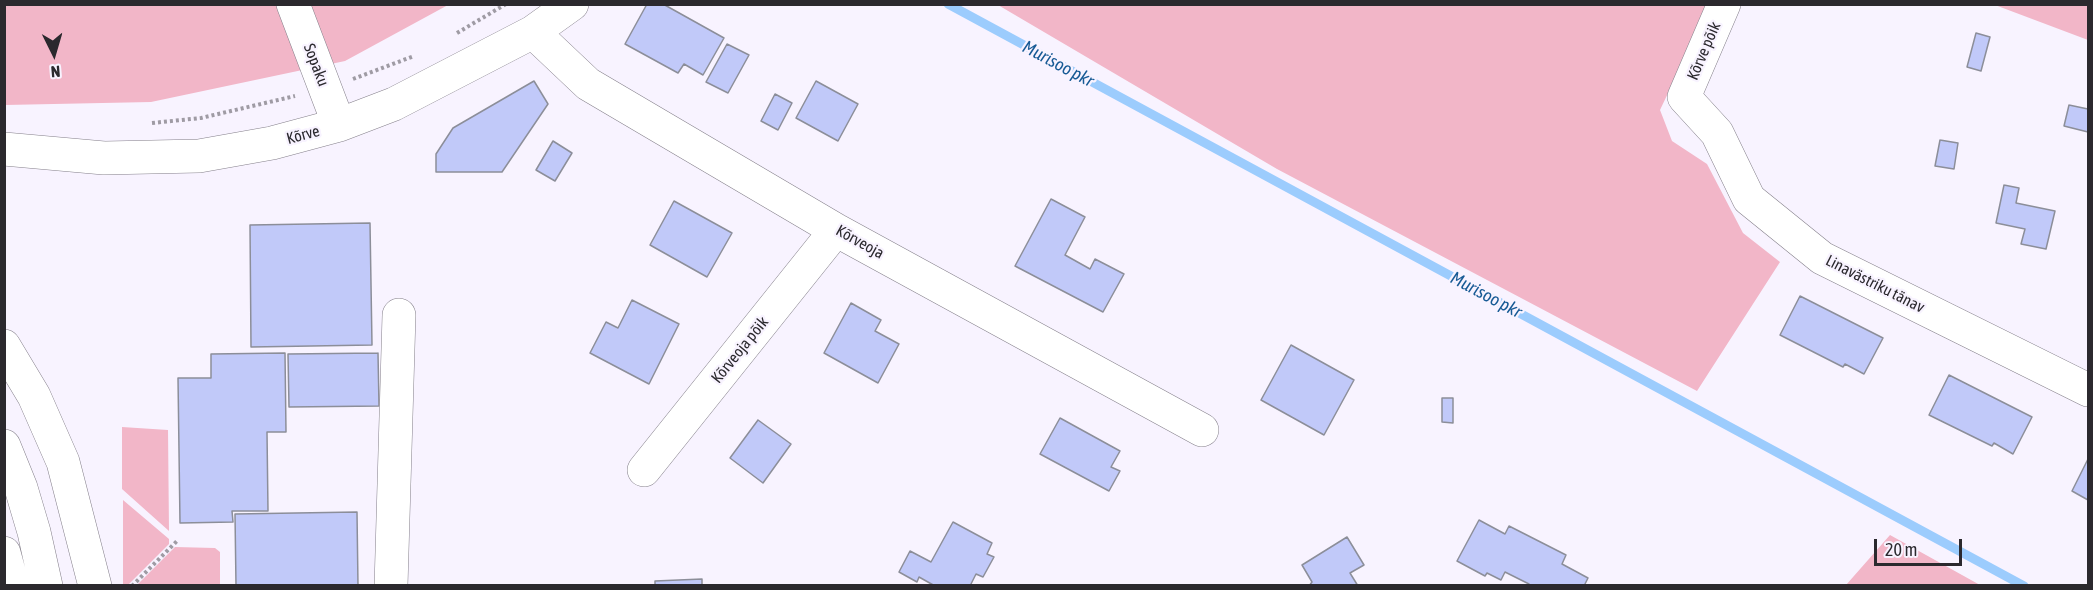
<!DOCTYPE html>
<meta charset="utf-8">
<style>
body{margin:0}
#map{position:relative;width:2093px;height:590px;overflow:hidden;background:#f8f3ff;font-family:"Asap Condensed",sans-serif}
canvas{display:block}
.frame{position:absolute;inset:0;border:6px solid #2b292e;pointer-events:none}
.north{position:absolute;left:24px;top:24px;width:60px;height:60px;-webkit-text-stroke:4px #f8f3ff;paint-order:stroke;rotate:175deg;font-size:16px;font-weight:700;line-height:24px;text-align:center;color:#2b292e}
.north::after{content:'';display:block;margin:auto;width:21px;height:27px;background:#2b292e;clip-path:polygon(50% 0,100% 100%,50% 72%,0 100%)}
.scale{position:absolute;left:1874px;top:539px;width:88px;height:27px;box-sizing:border-box;border:3px solid #2b292e;border-top:0;padding-left:8px;font-size:18px;line-height:21px;white-space:nowrap;color:#2b292e;-webkit-text-stroke:4px #f8f3ff;paint-order:stroke}
</style>
<div id="map">
<canvas width="2093" height="590"></canvas>
<div class="frame"></div>
<div class="north">N</div>
<div class="scale">20 m</div>
</div>
<script>
const context = document.querySelector('canvas').getContext('2d');
context.lineJoin = 'round';
function paint(path, color) { context.fillStyle = color; context.fill(path, 'evenodd'); }
const shape = rows => new Path2D(rows.map(r => 'M' + r).join(''));
function strokePath(path, color, width, dash) { context.strokeStyle = color; context.lineWidth = width; context.lineCap = dash ? 'butt' : 'round'; context.setLineDash(dash || []); context.stroke(path); }
function drawText(font, color, halo, rows, align = 'center') {
  context.font = font + ' "Asap Condensed",sans-serif'; context.lineWidth = 4.5; context.setLineDash([]); context.textBaseline = 'middle'; context.strokeStyle = halo; context.fillStyle = color; for (const [text, x, y, turn = 0] of rows) {
    context.save(); context.translate(x, y); context.rotate((+turn || 0) * Math.PI / 180); context.textAlign = isNaN(turn) ? turn : align; if (halo) context.strokeText(text, 0, 0); context.fillText(text, 0, 0); context.restore();
  }
}
const green = shape([
 [4,5,448,5,345,61,151,102,5,105],
 [998,5,1710,5,1660,110,1672,141,1707,164,1743,233,1780,262,1697,391,1277,169],
 [1995,5,2088,5,2088,40],
 [122,427,168,430,169,531,122,489],
 [123,500,169,539,169,544,128,585,123,585],
 [1890,535,1980,585,1846,585],
 [175,547,215,548,220,552,220,585,137,585]
]);
const stream = shape([
 [948,4,2024,586]
]);
const building = shape([
 [647,4,663,4,724,38,703,75,684,64,678,73,625,44,647,4],
 [1976,33,1990,37,1981,71,1967,67,1976,33],
 [727,44,749,55,728,93,706,82,727,44],
 [534,81,548,104,502,172,436,172,436,154,453,128,534,81],
 [816,81,858,104,838,141,796,118,816,81],
 [775,94,792,103,778,130,761,121,775,94],
 [2069,105,2088,109,2088,132,2064,126,2069,105],
 [1940,140,1958,143,1954,169,1935,166,1940,140],
 [553,141,572,153,555,181,536,170,553,141],
 [2004,185,2019,188,2016,203,2055,211,2046,249,2021,244,2025,229,1996,223,2004,185],
 [1051,199,1085,217,1065,255,1090,269,1095,259,1124,274,1103,312,1015,266,1051,199],
 [674,201,732,233,707,277,650,245,674,201],
 [370,223,372,345,251,347,250,225,370,223],
 [1800,296,1883,338,1864,374,1845,364,1843,367,1780,335,1800,296],
 [632,300,679,324,649,384,590,353,606,322,618,328,632,300],
 [851,303,881,320,875,331,899,344,878,383,824,353,851,303],
 [1291,345,1354,380,1324,435,1261,400,1291,345],
 [285,353,286,432,267,432,268,511,232,511,233,522,180,523,178,378,211,378,211,354,285,353],
 [378,353,379,406,289,407,288,354,378,353],
 [1949,375,2032,417,2013,454,1994,443,1992,446,1929,415,1949,375],
 [1442,398,1453,398,1453,423,1442,422,1442,398],
 [1060,418,1120,451,1111,467,1120,471,1109,491,1040,454,1060,418],
 [758,420,791,444,763,483,730,458,758,420],
 [2088,459,2088,500,2072,491,2088,459],
 [357,512,358,586,236,586,235,514,357,512],
 [1479,520,1505,534,1509,526,1566,555,1562,564,1588,578,1584,586,1528,586,1529,584,1505,572,1501,580,1487,573,1485,576,1457,561,1479,520],
 [953,522,992,543,987,554,994,557,983,577,976,574,970,586,935,586,919,577,917,582,899,572,910,551,931,562,953,522],
 [1347,537,1364,565,1350,573,1358,586,1309,586,1312,582,1302,565,1347,537],
 [702,579,702,586,655,586,655,581,702,579]
]);
const path = shape([
 [457,33,506,4],
 [353,79,414,56],
 [152,123,201,118,295,96],
 [132,586,177,541]
]);
const minor = shape([
 [293,4,339,125],
 [1724,4,1684,97,1717,133,1749,199,1822,258,2088,390],
 [533,32,588,84,836,230,1202,430],
 [4,149,104,158,199,156,272,143,339,125,394,104,533,32,572,4],
 [4,346,34,396,63,462,95,586],
 [4,446,21,488,34,532,46,586],
 [644,470,836,230],
 [4,553,13,586],
 [391,586,399,315]
]);
const streetNames = [
 ["Kõrve põik",1704,51,-67],
 ["Sopaku",316,65,69],
 ["Kõrve",303,135,-15],
 ["Kõrveoja",860,242,29],
 ["Linavästriku tänav",1875,284,27],
 ["Kõrveoja põik",740,350,-51]
];
const waterNames = [
 ["Murisoo pkr",1058,64,28],
 ["Murisoo pkr",1486,295,28]
];
paint(green, '#f2b6c8');
strokePath(stream, '#9cccfd', 9);
paint(building, '#c1c9f9');
strokePath(building, '#8c8e99', 1.5);
strokePath(minor, '#85808b', 34);
strokePath(path, '#9f9ba4', 4, [3, 3]);
strokePath(minor, '#fff', 33);
drawText('16px', '#2b292e', '#f8f3ff', streetNames);
drawText('italic 18px', '#175a95', '#f8f3ff', waterNames);
</script>
